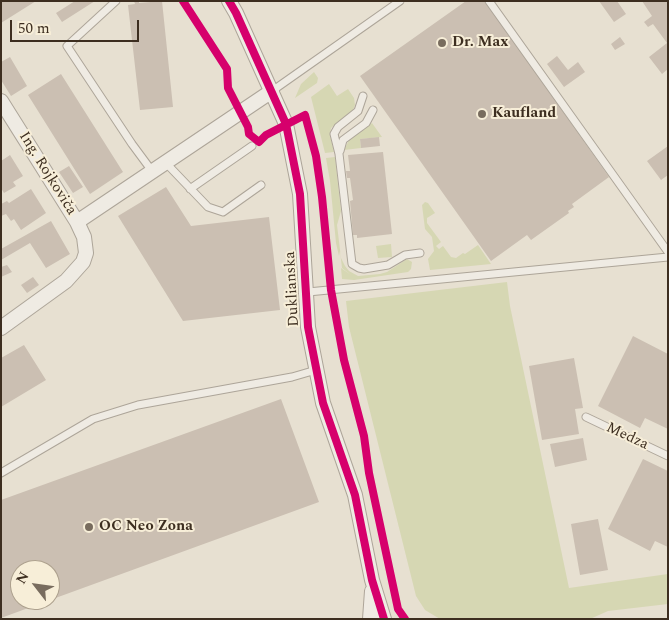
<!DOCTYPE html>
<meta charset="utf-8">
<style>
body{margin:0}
#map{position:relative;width:669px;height:620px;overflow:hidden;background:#e7e0d1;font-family:Spectral,serif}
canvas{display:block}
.frame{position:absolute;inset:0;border:2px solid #3d2e20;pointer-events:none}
.north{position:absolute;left:10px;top:560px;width:50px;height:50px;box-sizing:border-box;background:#f7eed8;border:1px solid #ada18e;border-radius:50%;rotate:300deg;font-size:14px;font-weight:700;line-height:20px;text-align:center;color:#3d2e20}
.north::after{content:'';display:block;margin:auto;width:18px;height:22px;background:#786c5e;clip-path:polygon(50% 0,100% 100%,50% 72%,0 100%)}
.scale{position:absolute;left:10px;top:20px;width:129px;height:22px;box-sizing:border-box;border:2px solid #3d2e20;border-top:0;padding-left:6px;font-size:15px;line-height:18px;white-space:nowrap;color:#3d2e20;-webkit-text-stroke:4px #f7eed8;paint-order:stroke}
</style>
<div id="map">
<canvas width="669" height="620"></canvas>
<div class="frame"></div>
<div class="north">N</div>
<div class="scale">50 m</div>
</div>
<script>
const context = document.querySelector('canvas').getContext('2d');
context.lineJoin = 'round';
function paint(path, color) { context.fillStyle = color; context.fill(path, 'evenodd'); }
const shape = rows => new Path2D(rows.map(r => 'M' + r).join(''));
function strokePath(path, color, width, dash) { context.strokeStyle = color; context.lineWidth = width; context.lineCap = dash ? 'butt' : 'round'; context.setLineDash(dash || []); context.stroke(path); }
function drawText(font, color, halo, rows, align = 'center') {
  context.font = font + ' Spectral,serif'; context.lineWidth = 4; context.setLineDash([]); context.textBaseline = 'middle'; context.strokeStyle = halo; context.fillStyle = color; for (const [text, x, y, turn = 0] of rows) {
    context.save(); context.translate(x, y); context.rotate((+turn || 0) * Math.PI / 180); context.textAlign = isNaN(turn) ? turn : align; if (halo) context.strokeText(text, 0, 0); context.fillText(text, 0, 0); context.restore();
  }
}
const green = shape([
 [314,72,318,78,317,83,295,98,301,84],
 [329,84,337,96,348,89,354,98,355,105,353,110,331,128,330,135,334,152,325,153,311,97],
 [372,123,382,137,360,139,361,148,344,150,349,140],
 [335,157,341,211,337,225,341,258,345,266,349,271,358,276,380,274,387,272,407,259,412,262,411,269,408,272,354,280,342,279,341,268,351,275,342,268,340,251,339,256,336,243,330,181,326,158],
 [425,202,428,203,435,213,427,218,427,223,441,242,436,246,439,249,443,246,451,257,456,258,463,253,465,254,478,245,491,264,430,270,428,259,434,251,432,237,425,229,422,205],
 [391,244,392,257,378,258,376,246],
 [507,282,510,306,569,588,668,574,668,604,608,611,590,619,440,619,425,610,416,596,349,327,346,301]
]);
const building = shape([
 [1,1,36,1,1,23],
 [75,1,95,1,62,22,56,13],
 [134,1,139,1,139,3,162,1,173,107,140,110,128,5,135,4],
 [466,1,485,1,609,177,572,204,574,207,568,211,569,213,531,240,527,235,491,261,360,76],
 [599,1,617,1,626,14,614,22],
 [642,1,668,1,668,69,662,74,649,57,667,43,653,24,648,27,644,22,652,16],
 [620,37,625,44,615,50,611,44],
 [557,56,568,70,578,62,585,72,564,87,547,64],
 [10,57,27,86,11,96,1,80,1,62],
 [61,74,123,172,90,194,28,95],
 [379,137,380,146,361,148,360,139],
 [668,146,668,175,661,180,647,161],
 [383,152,392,234,357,238,357,235,353,235,350,201,353,200,350,178,347,178,346,171,350,171,348,155],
 [10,155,23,176,13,182,16,186,4,193,1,188,1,161],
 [69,166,83,187,73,193,59,172],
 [166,187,191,226,269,217,280,310,183,321,118,216],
 [31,189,46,213,21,230,14,219,11,221,6,214,1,216,1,204,7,201,9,203],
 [51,221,70,254,46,268,30,243,1,260,1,249],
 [7,265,12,272,1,277,1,267],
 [33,277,39,285,27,293,21,285],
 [633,336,668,354,668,429,645,418,640,428,598,406],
 [24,345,46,380,1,407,1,358],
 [574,358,583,408,575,409,579,434,542,440,529,366],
 [281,399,319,502,50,600,50,570,20,570,20,600,50,600,1,618,1,500],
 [583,438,587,460,555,467,550,444],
 [643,459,668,471,668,547,655,541,650,551,608,529],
 [598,519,608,570,580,575,571,524]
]);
const lane = shape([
 [116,1,67,46,132,144,152,171],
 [489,1,668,252],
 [272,91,400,1],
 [363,96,358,111,338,127,334,134,339,154,352,264,359,268,364,269,388,265,405,255,420,253],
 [340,151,343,140,366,123,373,110],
 [165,162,208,207,223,212,261,185],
 [190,189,252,146],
 [308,292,668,257],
 [586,417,668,456],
 [1,473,93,419,138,405,292,377,316,370]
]);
const street = shape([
 [229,1,236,13,286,124,300,194,308,327,323,403,355,495,372,580,384,619],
 [1,101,77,222,84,237,86,253,83,262,66,281,1,328],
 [77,222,272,91],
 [370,619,372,591]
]);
const cycleway = shape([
 [183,1,227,69,228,88,248,127,249,134,259,142,266,135,305,115,316,156,322,197,331,290,344,360,364,436,369,473,398,609,405,619],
 [229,1,236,13,286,124,300,194,308,327,323,403,355,495,372,580,384,619]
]);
const markers = [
 [442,43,5,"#786c5e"],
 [482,114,5,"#786c5e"],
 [89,527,5,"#786c5e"]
];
const poiNames = [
 ["Dr. Max",452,43],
 ["Kaufland",492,114],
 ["OC Neo Zona",99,527]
];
const streetNames = [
 ["Ing. Rojkoviča",47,174,58],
 ["Duklianska",293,289,-93],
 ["Medza",627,437,25]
];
paint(green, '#d6d7b3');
paint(building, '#cbbfb2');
strokePath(lane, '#ada599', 9);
strokePath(street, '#ada599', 16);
strokePath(lane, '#efebe3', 7);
strokePath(street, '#efebe3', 14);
strokePath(cycleway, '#d6006c', 8);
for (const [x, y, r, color] of markers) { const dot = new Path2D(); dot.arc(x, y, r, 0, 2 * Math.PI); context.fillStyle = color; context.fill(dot); strokePath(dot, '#f7eed8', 2); }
drawText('bold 15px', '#3d2e20', '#f7eed8', poiNames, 'left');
drawText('15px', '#3d2e20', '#f7eed8', streetNames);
</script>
